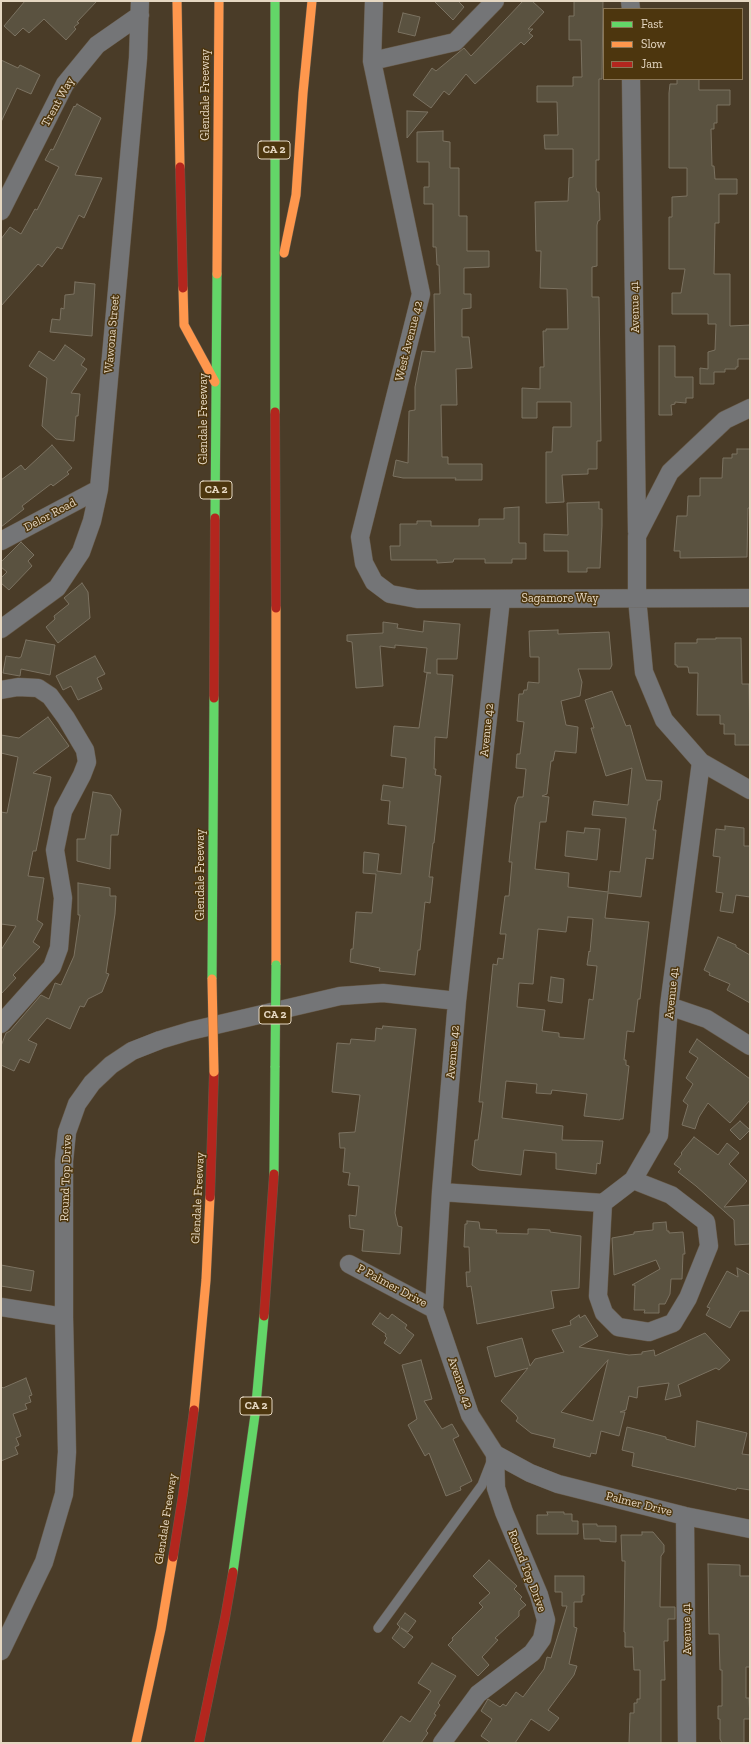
<!DOCTYPE html>
<style>
body{margin:0}
#map{position:relative;width:751px;height:1744px;overflow:hidden;background:#4a3c28;font-family:"Zilla Slab",serif}
canvas{display:block}
.frame{position:absolute;inset:0;border:2px solid #e5d7c2;pointer-events:none}
.legend{position:absolute;left:603px;top:8px;width:140px;height:72px;box-sizing:border-box;background:#4d360e;border:1px solid #8a7656;margin:0;padding:5px 7px;list-style:none;font-size:12px;color:#e5d7c2}
.legend li{display:flex;align-items:center;gap:8px;height:20px}
.legend b{width:20px;border:1px solid #8a7656}
</style>
<div id="map">
<canvas width="751" height="1744"></canvas>
<div class="frame"></div>
<ul class="legend">
<li><b style="height:5px;background:#63d668"></b>Fast</li>
<li><b style="height:5px;background:#ff974d"></b>Slow</li>
<li><b style="height:5px;background:#b3261e"></b>Jam</li>
</ul>
</div>
<script>
const context = document.querySelector('canvas').getContext('2d');
context.lineJoin = 'round';
function paint(path, color) { context.fillStyle = color; context.fill(path, 'evenodd'); }
const shape = rows => new Path2D(rows.map(r => 'M' + r).join(''));
function strokePath(path, color, width, dash) { context.strokeStyle = color; context.lineWidth = width; context.lineCap = dash ? 'butt' : 'round'; context.setLineDash(dash || []); context.stroke(path); }
function drawText(font, color, halo, rows, align = 'center') {
  context.font = font + ' "Zilla Slab",serif'; context.lineWidth = 3; context.setLineDash([]); context.textBaseline = 'middle'; context.strokeStyle = halo; context.fillStyle = color; for (const [text, x, y, turn = 0] of rows) {
    context.save(); context.translate(x, y); context.rotate((+turn || 0) * Math.PI / 180); context.textAlign = isNaN(turn) ? turn : align; if (halo) context.strokeText(text, 0, 0); context.fillText(text, 0, 0); context.restore();
  }
}
const building = shape([
 [25,1,97,1,77,22,79,23,74,27,76,29,66,40,44,19,29,33,23,28,15,36,4,26,25,1],
 [434,1,458,1,464,7,453,20,434,1],
 [523,1,532,1,544,12,528,29,533,29,529,33,533,36,524,45,521,42,475,84,466,74,449,95,444,91,431,108,413,95,432,68,436,71,464,48,471,56,523,1],
 [574,1,603,1,602,79,599,79,599,160,596,160,596,187,597,192,599,192,600,220,598,221,597,225,597,266,592,267,592,297,599,297,601,441,597,441,597,469,588,469,588,474,562,475,564,502,546,503,546,452,552,452,553,427,571,427,571,402,537,402,537,418,522,418,522,388,540,389,540,367,544,367,543,331,546,331,546,329,568,329,567,289,540,288,541,251,536,251,535,202,568,201,569,178,573,177,573,149,545,149,544,135,558,135,557,102,537,102,537,86,573,86,573,77,582,77,581,40,569,40,569,16,574,16,574,1],
 [403,13,420,17,415,36,398,32,403,13],
 [1,60,18,68,20,65,40,75,31,94,17,88,1,122,1,60],
 [677,79,699,79,699,90,730,90,730,105,717,105,717,123,714,123,714,129,711,129,712,166,714,166,715,179,737,179,737,194,719,194,719,223,715,223,714,274,730,274,730,326,750,325,750,359,738,359,738,367,736,367,736,369,725,369,725,372,714,372,714,384,700,384,700,368,708,369,708,352,715,350,716,324,708,324,708,314,672,314,672,293,681,293,685,269,669,269,669,217,672,217,672,197,687,196,687,168,669,168,669,93,670,84,677,84,677,79],
 [77,104,101,118,75,175,102,178,84,218,79,215,62,249,57,247,42,267,38,264,1,306,1,239,10,227,21,234,35,209,37,210,59,167,45,160,51,149,53,150,74,106,75,107,77,104],
 [407,111,428,112,407,138,407,111],
 [443,131,443,141,450,142,450,168,459,168,459,216,467,216,467,251,489,251,489,267,464,268,464,294,471,294,471,308,462,309,462,337,469,337,472,368,456,369,457,405,441,405,442,457,448,457,448,464,482,464,482,480,455,480,456,478,403,478,393,476,396,460,408,463,409,411,415,410,415,387,422,351,435,352,434,294,440,294,439,265,437,265,436,247,433,247,433,204,424,204,424,187,429,187,429,162,417,162,417,132,443,131],
 [75,282,95,284,92,336,50,332,52,319,60,320,61,308,64,309,65,295,74,294,75,282],
 [65,345,85,359,81,365,87,369,71,393,80,394,78,416,76,416,74,441,56,439,42,426,47,378,29,366,39,351,54,361,65,345],
 [659,346,675,346,675,377,693,377,693,398,686,398,686,403,675,402,675,404,671,405,672,415,659,415,659,346],
 [52,445,72,468,67,472,69,474,53,486,51,484,22,506,24,509,1,527,1,480,21,465,25,470,52,445],
 [737,449,750,449,750,508,748,508,747,557,680,558,680,551,674,551,677,516,687,516,688,496,700,496,700,478,722,478,723,458,732,458,732,454,737,454,737,449],
 [599,502,599,509,602,509,602,526,600,568,587,568,587,572,568,572,568,551,544,551,544,534,568,535,567,503,599,502],
 [519,507,519,543,526,543,526,559,512,559,512,563,485,563,485,559,454,559,453,562,437,563,437,560,391,560,390,546,400,546,400,524,417,524,417,521,431,521,431,526,479,526,479,519,504,519,504,508,519,507],
 [21,542,34,555,28,561,32,566,9,590,1,583,1,578,7,572,1,567,1,562,21,542],
 [82,583,88,592,90,618,58,643,46,627,55,619,54,616,69,604,64,598,82,583],
 [424,621,460,624,457,659,437,659,437,674,453,675,447,738,435,737,434,769,436,769,435,775,441,776,434,843,433,843,429,877,433,877,430,903,425,902,420,950,418,950,415,975,379,971,380,968,350,962,351,949,353,949,356,912,372,913,376,874,363,873,364,852,379,854,377,871,401,874,406,826,388,824,390,801,381,800,383,785,403,788,406,758,391,756,394,726,419,728,427,673,431,673,424,672,427,648,395,645,395,648,380,646,383,686,356,688,352,642,347,641,347,635,383,633,383,622,398,624,397,628,423,632,424,621],
 [558,630,558,634,609,632,612,665,610,669,578,669,582,682,580,696,561,701,566,725,578,727,576,753,555,751,553,761,551,761,547,794,542,796,549,797,546,822,540,822,535,869,569,873,568,887,608,892,610,871,620,872,626,818,592,815,594,801,628,805,632,768,606,776,591,728,594,728,585,700,612,691,626,726,630,725,646,780,662,781,660,800,658,800,653,830,656,830,653,859,646,858,641,897,608,893,605,918,649,922,640,999,638,999,634,1032,627,1031,624,1060,626,1060,626,1065,629,1066,623,1119,620,1119,620,1120,584,1116,587,1094,552,1090,551,1094,536,1093,537,1084,506,1081,502,1118,563,1126,562,1140,603,1141,600,1164,597,1163,596,1174,556,1169,556,1153,524,1150,521,1175,479,1170,472,1165,475,1140,478,1140,483,1102,479,1102,493,964,497,965,498,958,503,959,506,934,500,934,505,896,509,896,512,862,509,862,515,805,518,797,523,797,526,769,516,768,517,754,520,754,524,722,517,721,519,694,523,694,524,690,527,690,528,682,539,683,539,657,530,657,529,631,558,630],
 [568,917,593,919,590,952,589,951,587,965,597,966,593,1000,589,999,584,1039,559,1037,559,1033,542,1031,545,1010,517,1007,519,983,533,984,538,929,566,932,568,917],
 [716,638,741,638,742,684,749,684,750,745,735,745,735,734,724,734,724,724,720,724,720,715,697,715,698,673,689,673,688,667,677,667,677,665,675,665,675,643,697,643,697,639,716,639,716,638],
 [26,640,55,645,50,675,21,669,20,676,3,673,6,656,19,658,21,657,26,640],
 [95,656,105,674,97,678,102,689,78,700,71,686,63,690,56,676,95,656],
 [48,717,69,746,33,773,51,777,36,851,33,851,28,876,44,878,37,920,43,924,33,942,40,947,13,975,16,978,1,994,1,950,16,926,1,924,1,812,7,813,18,757,1,753,1,735,19,738,48,717],
 [93,792,111,795,121,810,118,835,111,835,110,869,77,861,77,839,85,839,93,792],
 [725,826,744,828,744,846,750,846,750,897,736,895,733,913,720,911,723,893,716,892,720,857,713,856,716,829,725,830,725,826],
 [585,828,600,829,597,860,565,856,567,831,584,833,585,828],
 [78,883,110,888,110,896,116,896,115,914,106,973,109,974,102,992,88,999,84,1007,80,1006,70,1029,47,1018,28,1040,37,1044,29,1063,20,1059,14,1071,1,1065,1,1046,6,1033,10,1031,41,995,49,999,55,983,61,985,74,956,80,915,78,915,78,883],
 [718,937,736,945,736,947,750,955,750,1003,727,990,730,984,709,975,710,973,704,970,718,937],
 [551,977,564,979,562,1003,548,1001,551,977],
 [383,1026,416,1029,395,1213,398,1226,402,1227,400,1254,362,1251,364,1230,350,1228,349,1215,356,1216,359,1186,348,1185,350,1173,343,1172,345,1148,340,1148,339,1133,355,1132,360,1095,332,1092,337,1043,350,1044,351,1039,375,1041,376,1028,382,1029,383,1026],
 [697,1039,750,1079,750,1100,730,1123,708,1103,699,1117,695,1129,682,1125,688,1105,683,1101,693,1084,686,1078,698,1058,689,1052,697,1039],
 [740,1121,750,1130,740,1140,730,1130,740,1121],
 [694,1137,718,1155,727,1143,739,1153,729,1164,747,1181,724,1207,750,1205,750,1244,735,1245,734,1220,696,1186,678,1172,681,1169,674,1164,682,1154,681,1153,694,1137],
 [467,1221,479,1222,480,1229,497,1230,496,1233,528,1234,528,1229,535,1229,550,1230,550,1232,581,1236,579,1288,551,1291,554,1308,477,1324,471,1286,467,1287,466,1272,470,1272,469,1247,464,1247,465,1224,467,1224,467,1221],
 [666,1222,667,1231,669,1231,669,1233,683,1232,685,1254,683,1254,682,1279,671,1279,670,1294,665,1304,659,1304,659,1313,644,1313,645,1310,634,1310,635,1285,632,1285,660,1269,656,1260,614,1275,612,1238,634,1234,634,1232,653,1230,653,1223,666,1222],
 [1,1265,34,1271,31,1291,1,1286,1,1265],
 [737,1268,750,1275,750,1311,740,1311,730,1328,706,1315,710,1308,707,1307,727,1271,738,1277,737,1268],
 [380,1313,388,1319,392,1314,407,1325,405,1328,414,1335,400,1354,384,1343,387,1338,385,1336,386,1334,372,1324,380,1313],
 [579,1315,580,1318,585,1315,598,1336,579,1347,629,1355,642,1354,642,1352,654,1350,655,1356,705,1333,730,1360,719,1370,716,1368,678,1385,681,1396,665,1400,669,1383,638,1387,637,1398,629,1396,626,1410,620,1412,625,1412,619,1436,601,1431,596,1454,591,1453,590,1457,553,1447,555,1439,531,1433,516,1421,518,1418,516,1415,501,1401,528,1368,495,1377,487,1347,522,1338,530,1366,535,1359,564,1352,552,1330,571,1325,570,1321,579,1315],
 [608,1360,593,1421,561,1412,608,1360],
 [421,1360,432,1399,424,1401,442,1429,452,1424,459,1436,453,1439,472,1481,460,1487,461,1490,446,1496,429,1453,425,1456,408,1425,417,1419,402,1365,421,1360],
 [26,1378,32,1395,29,1396,31,1402,25,1404,27,1409,13,1414,21,1436,16,1438,19,1445,15,1447,18,1454,1,1461,1,1386,3,1388,26,1378],
 [697,1421,747,1433,742,1454,750,1455,750,1490,737,1488,736,1490,632,1466,634,1453,622,1450,627,1427,666,1437,666,1439,695,1447,697,1421],
 [547,1512,564,1512,564,1514,572,1514,572,1521,578,1521,578,1534,537,1534,537,1515,548,1515,547,1512],
 [583,1524,597,1524,597,1526,616,1526,616,1542,600,1541,600,1539,584,1539,583,1524],
 [642,1532,653,1532,664,1545,664,1552,661,1556,660,1607,675,1607,675,1619,668,1619,668,1641,664,1641,665,1680,661,1680,661,1743,629,1743,630,1713,634,1713,634,1703,637,1703,637,1699,640,1699,640,1670,634,1670,633,1647,625,1647,625,1632,624,1632,625,1561,622,1561,621,1535,642,1535,642,1532],
 [489,1560,517,1586,514,1589,522,1597,520,1599,526,1605,519,1611,519,1616,495,1638,498,1640,482,1657,489,1665,478,1676,448,1645,453,1640,452,1638,483,1607,479,1603,490,1593,473,1576,489,1560],
 [708,1564,740,1565,740,1576,750,1576,750,1667,746,1667,746,1698,749,1698,750,1719,744,1719,744,1743,722,1743,720,1739,720,1719,718,1719,718,1706,722,1706,722,1670,720,1670,719,1634,709,1634,708,1564],
 [555,1576,584,1576,584,1595,582,1595,582,1602,574,1602,574,1627,577,1628,569,1664,577,1666,574,1675,548,1710,559,1718,549,1731,531,1719,515,1743,491,1743,481,1736,492,1719,481,1711,488,1699,500,1707,503,1704,506,1706,516,1692,523,1697,544,1669,547,1657,551,1658,567,1606,562,1606,562,1592,555,1592,555,1576],
 [405,1613,416,1621,408,1632,401,1628,413,1637,404,1648,392,1638,400,1627,397,1624,405,1613],
 [432,1663,456,1676,438,1703,440,1705,434,1714,436,1715,426,1731,428,1733,421,1743,382,1743,401,1716,410,1722,431,1691,418,1683,432,1663]
]);
const lane = shape([
 [378,1628,482,1485,491,1462]
]);
const street = shape([
 [374,1,372,61,421,294,360,537,364,563,374,582,390,594,417,599,750,598],
 [630,1,631,9],
 [372,61,455,42,495,1],
 [631,79,637,532],
 [1,211,65,84,97,45,140,15],
 [750,408,725,420,670,472,637,536,637,598,644,672,664,720,701,762,750,790],
 [1,541,99,489],
 [501,599,457,1001,441,1192,434,1309,470,1415,495,1454,530,1473,558,1484,685,1516,750,1529],
 [1,629,57,588,81,552,92,521,99,489,138,58,140,1],
 [1,690,18,687,38,688,50,696,66,718,85,750,87,762,82,775,63,811,55,850,63,898,59,948,52,967,1,1024],
 [669,1006,707,1019,750,1046],
 [441,1192,603,1203],
 [603,1203,633,1180,659,1135,669,1006,701,762],
 [603,1203,598,1296,604,1313,618,1327,649,1332,673,1323,688,1298,709,1246,706,1222,671,1195,633,1180],
 [349,1264,434,1309],
 [1,1307,64,1317],
 [685,1516,687,1743],
 [1,1651,44,1562,64,1494,67,1452,64,1317,64,1161,67,1132,77,1104,92,1083,111,1065,132,1051,160,1040,190,1031,340,996,383,993,457,1001],
 [442,1743,478,1694,532,1653,542,1639,546,1620,539,1595,504,1512,496,1488,495,1454]
]);
const fast = shape([
 [275,1,275,412],
 [215,518,217,274],
 [212,979,214,698],
 [274,1174,275,1066],
 [233,1572,255,1415,264,1316]
]);
const slow = shape([
 [177,1,180,167],
 [284,253,296,195,303,93,312,1],
 [217,274,219,1],
 [183,288,184,325,215,382],
 [276,608,276,965],
 [194,1410,206,1280,210,1197],
 [136,1743,161,1629,173,1557]
]);
const jam = shape([
 [180,167,183,288],
 [275,412,276,608],
 [214,698,215,518],
 [210,1197,214,1072],
 [264,1316,274,1174],
 [173,1557,183,1494,194,1410],
 [199,1743,225,1618,233,1572]
]);
const fastBridge = shape([
 [275,1066,276,965]
]);
const slowBridge = shape([
 [212,979,214,1072]
]);
const shields = [
 [274,150,32],
 [216,490,32],
 [275,1015,32],
 [256,1406,32]
];
const shieldNames = [
 ["CA 2",274,150],
 ["CA 2",216,490],
 ["CA 2",275,1015],
 ["CA 2",256,1406]
];
const streetNames = [
 ["Glendale Freeway",206,95,-90],
 ["Trent Way",58,102,-61],
 ["Avenue 41",635,307,-91],
 ["Wawona Street",112,334,-85],
 ["West Avenue 42",409,341,-76],
 ["Glendale Freeway",204,419,-90],
 ["Delor Road",50,515,-28],
 ["Sagamore Way",560,599],
 ["Avenue 42",487,730,-84],
 ["Glendale Freeway",201,875,-90],
 ["Avenue 41",672,993,-84],
 ["Avenue 42",453,1052,-85],
 ["Round Top Drive",66,1178,-88],
 ["Glendale Freeway",198,1198,-87],
 ["P Palmer Drive",392,1286,28],
 ["Avenue 42",460,1383,71],
 ["Palmer Drive",639,1504,14],
 ["Glendale Freeway",166,1519,-81],
 ["Round Top Drive",527,1571,69],
 ["Avenue 41",687,1629,-91]
];
paint(building, '#5a5240');
strokePath(building, '#7b7261', 1);
strokePath(lane, '#675a49', 10);
strokePath(street, '#675a49', 19);
strokePath(fast, '#675a49', 10);
strokePath(slow, '#675a49', 10);
strokePath(jam, '#675a49', 10);
strokePath(lane, '#747577', 9);
strokePath(street, '#747577', 18);
strokePath(fast, '#63d668', 9);
strokePath(slow, '#ff974d', 9);
strokePath(jam, '#b3261e', 9);
strokePath(fastBridge, '#675a49', 10, []);
strokePath(slowBridge, '#675a49', 10, []);
strokePath(fastBridge, '#63d668', 9);
strokePath(slowBridge, '#ff974d', 9);
for (const [x, y, w] of shields) { const box = new Path2D(); box.roundRect(x - w / 2, y - 9, w, 18, 3); context.fillStyle = '#4d360e'; context.fill(box); strokePath(box, '#e5d7c2', 1); }
drawText('bold 11px', '#e5d7c2', null, shieldNames);
drawText('12px', '#e5d7c2', '#4d360e', streetNames);
</script>
